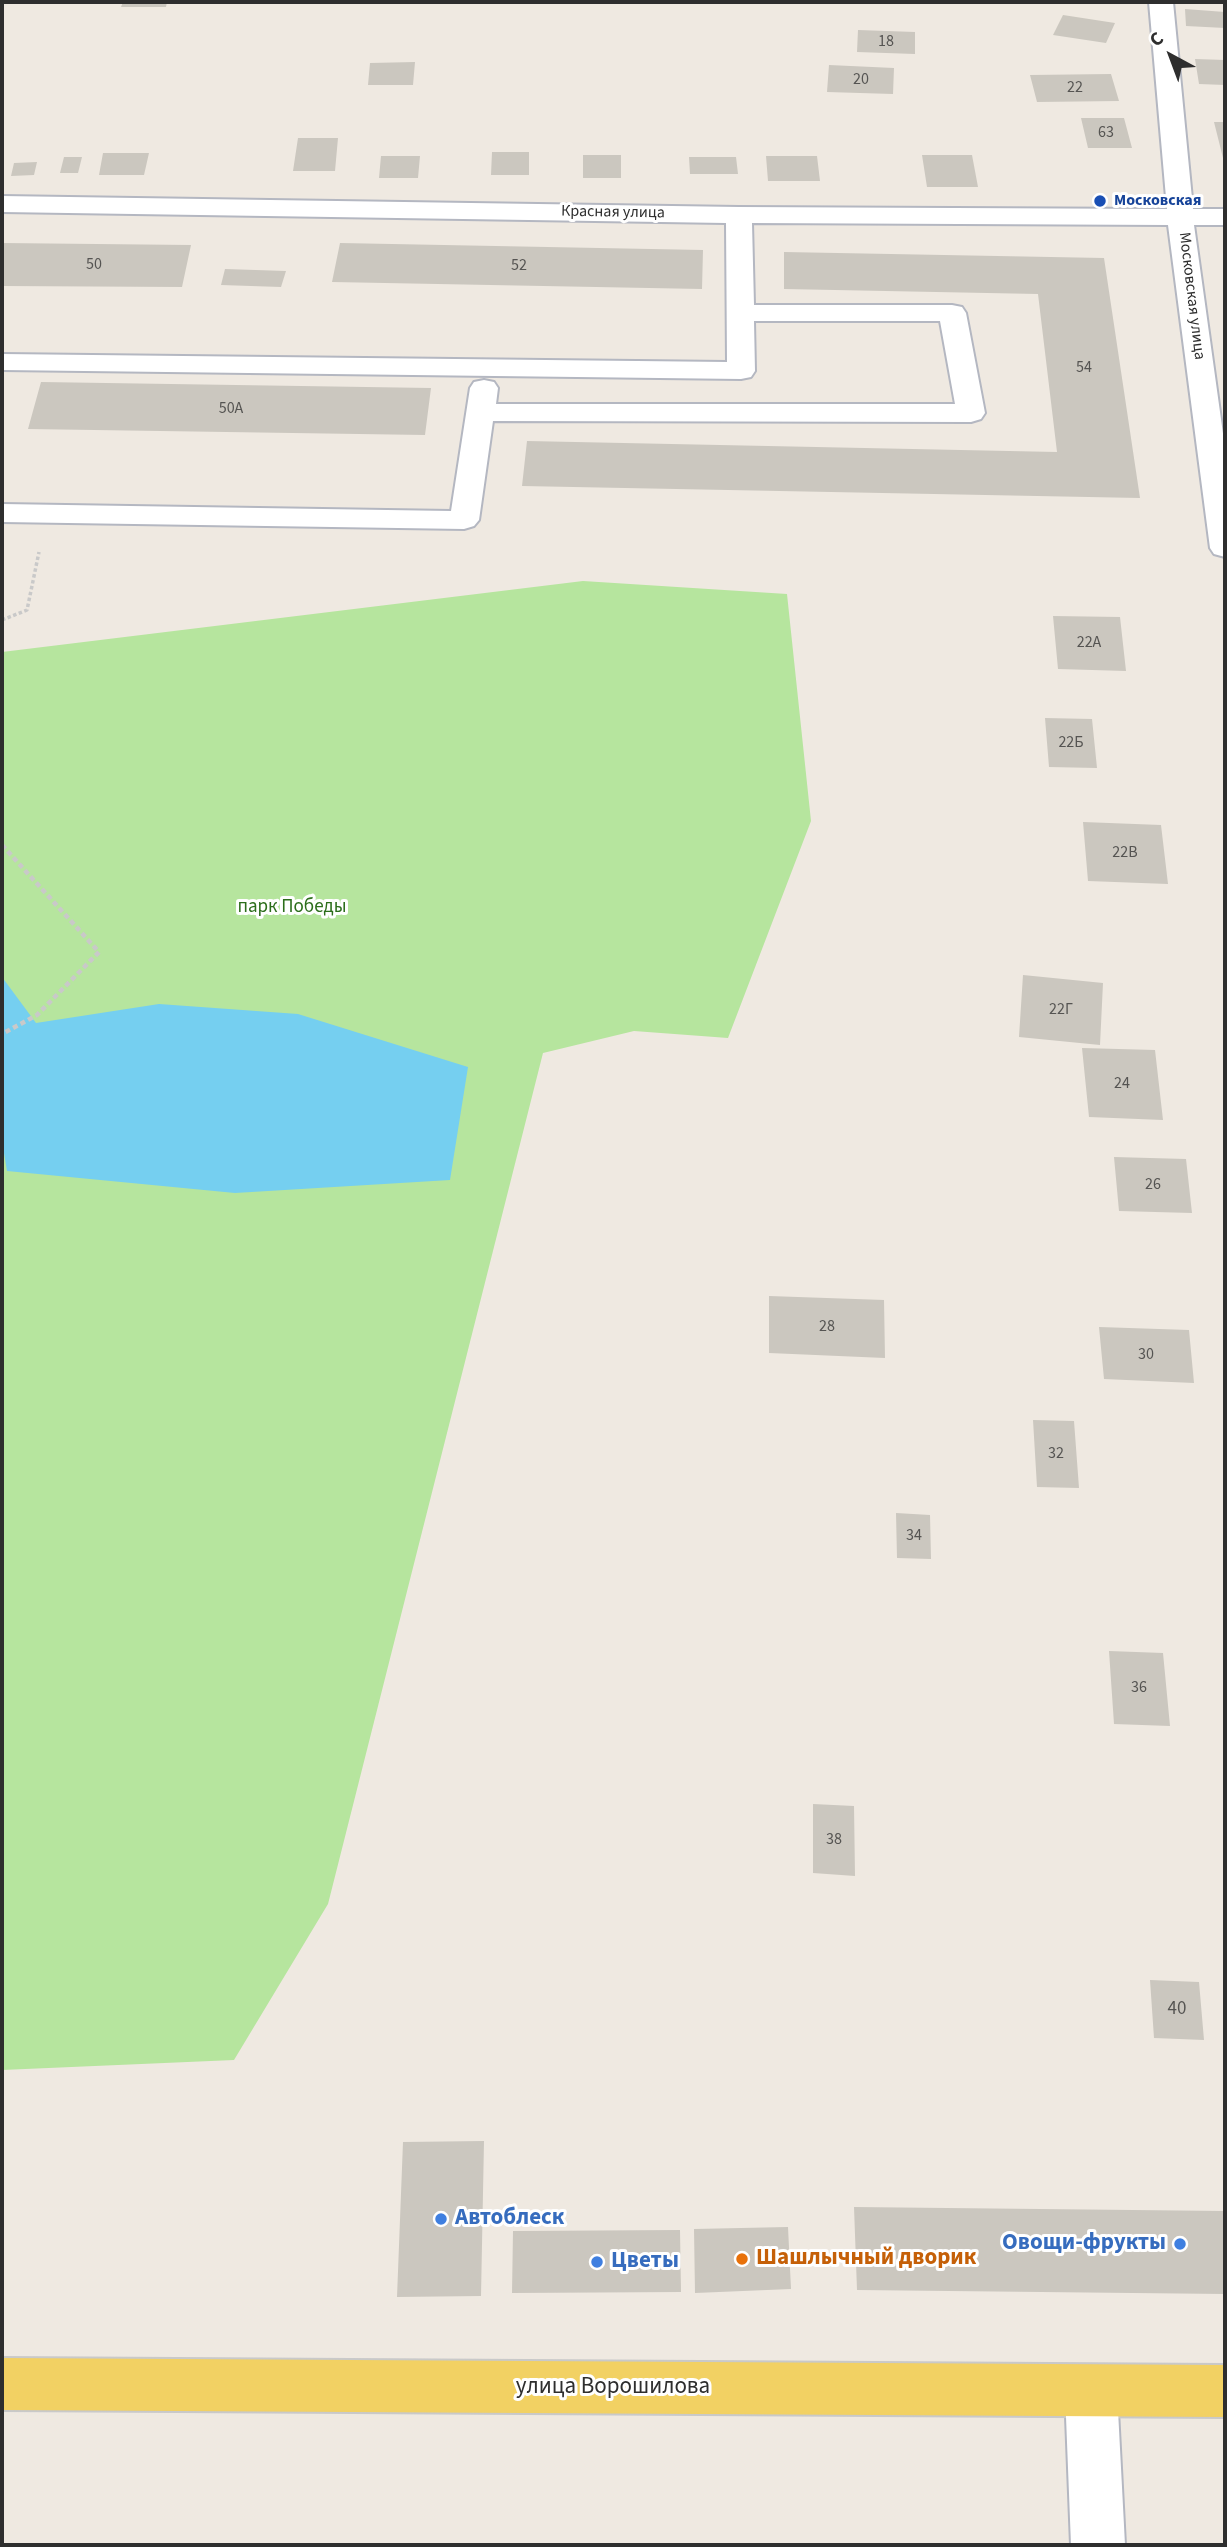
<!DOCTYPE html>
<meta charset="utf-8">
<style>
body{margin:0}
#map{position:relative;width:1227px;height:2547px;overflow:hidden;background:#efe9e1;font-family:"Source Sans 3",sans-serif}
canvas{display:block}
.frame{position:absolute;inset:0;border:4px solid #2e2e2e;pointer-events:none}
.north{position:absolute;left:1136px;top:21px;width:70px;height:70px;-webkit-text-stroke:5px #fff;paint-order:stroke;rotate:319deg;font-size:19px;font-weight:700;line-height:28px;text-align:center;color:#2e2e2e}
.north::after{content:'';display:block;margin:auto;width:24px;height:32px;background:#2e2e2e;clip-path:polygon(50% 0,100% 100%,50% 72%,0 100%)}
</style>
<div id="map">
<canvas width="1227" height="2547"></canvas>
<div class="frame"></div>
<div class="north">С</div>
</div>
<script>
const context = document.querySelector('canvas').getContext('2d');
context.lineJoin = 'round';
function paint(path, color) { context.fillStyle = color; context.fill(path, 'evenodd'); }
const shape = rows => new Path2D(rows.map(r => 'M' + r).join(''));
function strokePath(path, color, width, dash) { context.strokeStyle = color; context.lineWidth = width; context.lineCap = dash ? 'butt' : 'round'; context.setLineDash(dash || []); context.stroke(path); }
function drawText(font, color, halo, rows, align = 'center') {
  context.font = font + ' "Source Sans 3",sans-serif'; context.lineWidth = 6; context.setLineDash([]); context.textBaseline = 'middle'; context.strokeStyle = halo; context.fillStyle = color; for (const [text, x, y, turn = 0] of rows) {
    context.save(); context.translate(x, y); context.rotate((+turn || 0) * Math.PI / 180); context.textAlign = isNaN(turn) ? turn : align; if (halo) context.strokeText(text, 0, 0); context.fillText(text, 0, 0); context.restore();
  }
}
const green = shape([
 [583,581,787,594,811,821,728,1038,634,1031,543,1053,328,1904,234,2060,2,2070,2,652]
]);
const water = shape([
 [2,977,36,1023,159,1004,298,1014,468,1067,450,1180,235,1193,7,1171,2,1141]
]);
const building = shape([
 [123,2,167,2,166,7,121,7],
 [1185,9,1225,12,1225,28,1186,26],
 [1063,15,1115,23,1106,43,1053,35],
 [858,30,915,32,915,54,857,52],
 [1195,59,1225,60,1225,85,1199,84],
 [415,62,413,85,368,85,370,63],
 [829,65,894,68,893,94,827,92],
 [1111,74,1119,101,1037,102,1030,75],
 [1081,118,1124,118,1132,148,1088,148],
 [1214,122,1225,122,1225,162,1224,162],
 [298,138,338,138,335,171,293,171],
 [492,152,529,152,529,175,491,175],
 [103,153,149,153,144,175,99,175],
 [583,155,621,155,621,178,583,178],
 [922,155,972,155,978,187,927,187],
 [381,156,420,156,418,178,379,178],
 [766,156,817,156,820,181,768,181],
 [64,157,82,157,78,173,60,173],
 [689,157,736,157,738,174,690,174],
 [37,162,34,175,11,176,14,163],
 [2,243,191,245,182,287,2,286],
 [340,243,703,250,702,289,332,282],
 [784,252,1104,258,1140,498,522,486,527,441,1057,452,1038,294,784,289],
 [225,269,286,271,281,287,221,285],
 [41,382,431,388,425,435,28,429],
 [1053,616,1120,617,1126,671,1058,669],
 [1045,718,1092,719,1097,768,1049,767],
 [1083,822,1161,825,1168,884,1088,881],
 [1023,975,1103,983,1100,1045,1019,1037],
 [1082,1048,1155,1050,1163,1120,1089,1117],
 [1114,1157,1186,1159,1192,1213,1119,1211],
 [769,1296,884,1300,885,1358,769,1353],
 [1099,1327,1189,1330,1194,1383,1104,1379],
 [1033,1420,1074,1421,1079,1488,1037,1487],
 [896,1513,930,1515,931,1559,897,1558],
 [1109,1651,1163,1653,1170,1726,1114,1724],
 [813,1804,854,1806,855,1876,813,1873],
 [1150,1980,1199,1982,1204,2040,1154,2038],
 [484,2141,481,2296,397,2297,403,2142],
 [854,2207,1225,2211,1225,2294,857,2290],
 [788,2227,791,2289,695,2293,694,2229],
 [680,2230,681,2292,512,2293,513,2231]
]);
const pathFar1 = shape([
 [2,620,27,610,39,552]
]);
const path = shape([
 [2,845,99,952,37,1015,2,1034]
]);
const minor = shape([
 [1149,2,1173,2,1193,209,1225,209,1225,225,1194,225,1225,448,1225,557,1214,554,1210,548,1168,225,752,223,754,305,952,305,962,307,966,313,985,413,981,419,971,422,493,421,479,520,474,526,464,529,2,522,2,504,451,511,470,388,474,382,484,380,494,382,498,388,496,404,955,404,940,321,754,321,755,371,751,377,741,379,2,370,2,354,727,362,726,223,2,212,2,196,739,207,1167,209,1149,2],
 [1091,2365,1109,2373,1117,2391,1125,2545,1071,2545,1065,2391,1073,2373,1091,2365]
]);
const major = shape([
 [2,2358,1225,2365,1225,2417,2,2410,2,2358]
]);
const markers = [
 [1100,201,7,"#1a4fb4"],
 [441,2219,7,"#3f7fe0"],
 [1180,2244,7,"#3f7fe0"],
 [742,2259,7,"#e8710a"],
 [597,2262,7,"#3f7fe0"]
];
const numberNames = [
 ["18",886,42],
 ["20",861,80],
 ["22",1075,88],
 ["63",1106,133],
 ["50",94,265],
 ["52",519,266],
 ["54",1084,368],
 ["50А",231,409],
 ["22А",1089,643],
 ["22Б",1071,743],
 ["22В",1125,853],
 ["22Г",1061,1010],
 ["24",1122,1084],
 ["26",1153,1185],
 ["28",827,1327],
 ["30",1146,1355],
 ["32",1056,1454],
 ["34",914,1536],
 ["36",1139,1688],
 ["38",834,1840]
];
const farTransitnames = [
 ["Московская",1114,201]
];
const farStreetnames = [
 ["Красная улица",613,213,1],
 ["Московская улица",1191,296,83]
];
const parkNames = [
 ["парк Победы",292,908]
];
const nearNumbernames = [
 ["40",1177,2010]
];
const nearShopnames = [
 ["Автоблеск",455,2219],
 ["Овощи-фрукты",1166,2244,"right"],
 ["Цветы",611,2262]
];
const nearFoodnames = [
 ["Шашлычный дворик",756,2259]
];
const nearStreetnames = [
 ["улица Ворошилова",613,2388]
];
paint(green, '#b6e59e');
paint(water, '#75cff0');
paint(building, '#cbc7bf');
strokePath(minor, '#b4b7c1', 4);
strokePath(major, '#c9c9c9', 4);
strokePath(pathFar1, '#c9c9c9', 3.5, [3.5, 2.5]);
strokePath(path, '#c9c9c9', 4.5, [5, 3.5]);
paint(minor, '#fff');
paint(major, '#f2d163');
for (const [x, y, r, color] of markers) { const dot = new Path2D(); dot.arc(x, y, r, 0, 2 * Math.PI); context.fillStyle = color; context.fill(dot); strokePath(dot, '#fff', 2.5); }
drawText('16px', '#555452', null, numberNames);
drawText('bold 16px', '#164399', '#fff', farTransitnames, 'left');
drawText('16px', '#2e2e2e', '#fff', farStreetnames);
drawText('19px', '#2c6e1b', '#fff', parkNames);
drawText('19px', '#555452', null, nearNumbernames);
drawText('bold 23px', '#366cbe', '#fff', nearShopnames, 'left');
drawText('bold 23px', '#c56008', '#fff', nearFoodnames, 'left');
drawText('23px', '#2e2e2e', '#fff', nearStreetnames);
</script>
